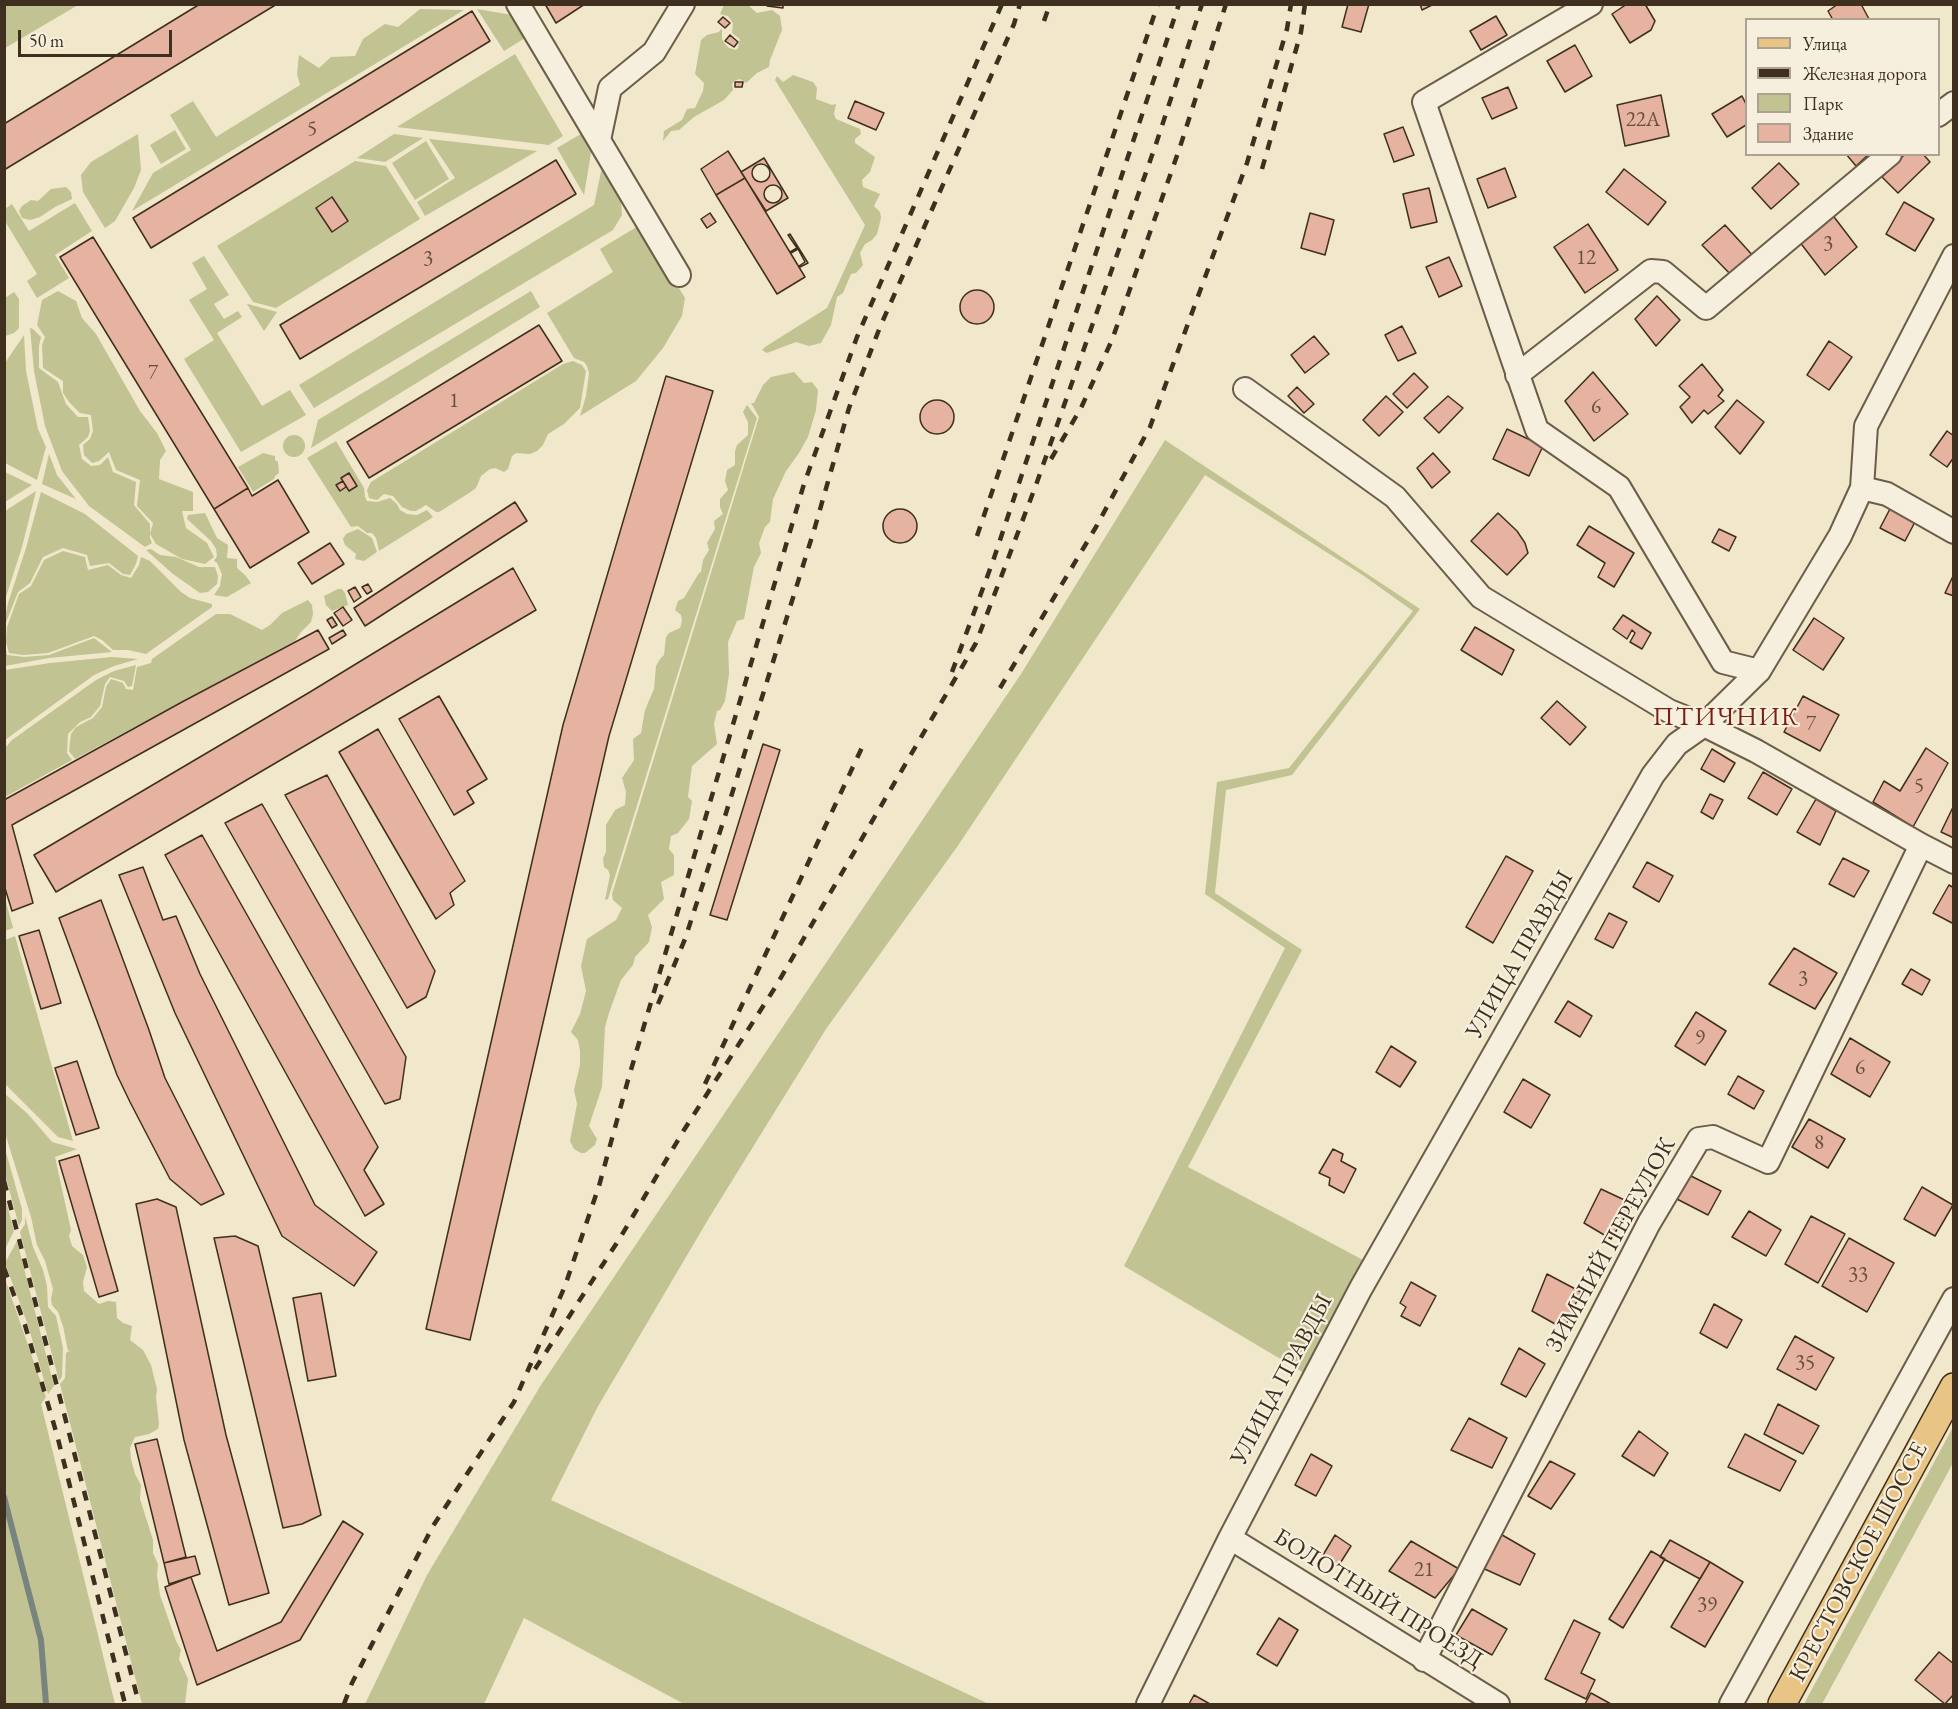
<!DOCTYPE html>
<meta charset="utf-8">
<style>
body{margin:0}
#map{position:relative;width:1958px;height:1709px;overflow:hidden;background:#f1e7ca;font-family:"EB Garamond",serif}
canvas{display:block}
.frame{position:absolute;inset:0;border:6px solid #3f2f1e;pointer-events:none}
.legend{position:absolute;left:1745px;top:18px;width:195px;height:138px;box-sizing:border-box;background:#f6efdd;border:2px solid #ada291;margin:0;padding:8px 10px;list-style:none;font-size:18px;color:#3f2f1e}
.legend li{display:flex;align-items:center;gap:12px;height:30px}
.legend b{width:30px;border:2px solid #ada291}
.scale{position:absolute;left:18px;top:30px;width:154px;height:27px;box-sizing:border-box;border:3px solid #3f2f1e;border-top:0;padding-left:8px;font-size:18px;line-height:21px;white-space:nowrap;color:#3f2f1e;-webkit-text-stroke:4px #f6efdd;paint-order:stroke}
</style>
<div id="map">
<canvas width="1958" height="1709"></canvas>
<div class="frame"></div>
<ul class="legend">
<li><b style="height:8px;background:#e8c485"></b>Улица</li>
<li><b style="height:8px;background:#3f2f1e"></b>Железная дорога</li>
<li><b style="height:16px;background:#c1c392"></b>Парк</li>
<li><b style="height:16px;background:#e5b3a0"></b>Здание</li>
</ul>
<div class="scale">50 m</div>
</div>
<script>
const context = document.querySelector('canvas').getContext('2d');
context.lineJoin = 'round';
function paint(path, color) { context.fillStyle = color; context.fill(path, 'evenodd'); }
const shape = rows => new Path2D(rows.map(r => 'M' + r).join(''));
function strokePath(path, color, width, dash) { context.strokeStyle = color; context.lineWidth = width; context.lineCap = dash ? 'butt' : 'round'; context.setLineDash(dash || []); context.stroke(path); }
function drawText(font, color, halo, rows, align = 'center') {
  context.font = font + ' "EB Garamond",serif'; context.lineWidth = 4.5; context.setLineDash([]); context.textBaseline = 'middle'; context.strokeStyle = halo; context.fillStyle = color; for (const [text, x, y, turn = 0] of rows) {
    context.save(); context.translate(x, y); context.rotate((+turn || 0) * Math.PI / 180); context.textAlign = isNaN(turn) ? turn : align; if (halo) context.strokeText(text, 0, 0); context.fillText(text, 0, 0); context.restore();
  }
}
const green = shape([
 [5,4,78,4,78,5,5,48],
 [724,5,748,5,757,13,772,10,780,16,782,30,770,60,769,67,757,73,746,83,740,79,734,81,732,84,733,90,724,100,694,117,679,130,671,131,663,141,664,131,682,120,687,109,695,108,703,91,704,83,695,74,701,40,707,35,719,32,722,28,722,39,725,44,729,48,736,50,738,48,740,39,732,33,733,23,728,16,720,14],
 [420,9,464,10,132,211,153,173,191,150,170,115,193,101,216,137,300,85,297,74,299,55,319,68,331,57,355,56,363,39,385,24,398,27],
 [477,9,518,16,530,35,504,51],
 [515,54,563,136,549,145,397,127],
 [793,75,813,82,817,88,816,99,832,105,836,104,834,114,836,119,860,129,861,134,855,139,855,143,875,157,870,172,862,180,863,187,880,194,874,206,880,212,881,218,877,234,872,240,865,244,860,253,863,265,856,273,851,274,843,293,837,297,831,325,821,343,809,346,796,342,767,353,762,350,765,347,827,308,865,225,775,80,777,76,783,82],
 [175,130,186,149,161,164,150,145],
 [586,131,593,141,584,195,557,148],
 [138,134,141,170,134,188,115,221,105,228,83,192,81,175,91,162],
 [394,134,423,138,385,162,357,158],
 [429,139,537,151,425,216,417,202,455,178],
 [426,141,449,179,415,200,392,163],
 [355,161,386,166,420,219,276,308,253,302,217,246],
 [602,167,621,200,622,215,613,230,314,408,299,385,594,205],
 [66,187,71,192,72,199,55,207,40,217,30,220,22,218,19,211,22,206,31,200,38,201,51,189],
 [75,203,92,231,55,255,69,278,37,298,27,281,37,274,5,221,5,209,12,204,29,231],
 [640,225,685,298,682,316,663,348,636,381,580,416,586,396,589,373,587,366,584,362,574,358,547,313,613,272,600,249],
 [204,256,229,295,214,304,224,319,238,311,242,317,217,333,262,406,290,390,306,415,241,452,184,359,214,340,189,300,207,289,192,263],
 [58,291,76,301,82,318,96,334,140,411,157,433,166,451,160,460,159,479,193,492,193,511,182,511,186,528,207,543,214,557,205,564,182,559,156,544,150,534,153,523,137,506,140,480,116,470,109,452,99,461,92,463,84,455,83,445,90,439,93,431,91,415,80,413,69,402,63,393,63,381,43,368,42,345,45,337,37,325,42,300],
 [531,291,540,307,311,448,318,420],
 [14,292,19,299,19,328,14,333,5,336,5,298],
 [248,304,277,312,264,331,247,304],
 [30,328,33,329,41,337,39,346,39,368,58,382,66,404,78,417,88,417,90,431,88,437,79,445,82,459,91,466,100,465,108,457,113,472,136,482,134,505,150,524,150,538,152,543,145,547,89,506,62,471,45,426,34,371],
 [24,335,26,371,38,429,46,447,37,480,5,463,5,363],
 [573,361,582,365,586,371,580,408,564,424,548,434,543,445,537,451,530,454,516,453,512,456,508,469,504,472,495,468,490,469,481,476,476,488,469,493,439,512,436,512,426,505,416,511,411,511,402,507,393,496,384,494,377,500,369,498,367,490,371,482,563,364],
 [794,372,804,383,812,382,818,390,816,410,808,437,799,453,786,471,773,499,770,522,765,527,759,543,761,553,754,567,744,619,737,621,728,642,729,674,725,701,720,710,717,711,714,724,717,744,692,766,688,797,692,801,689,819,678,833,671,836,669,849,674,855,674,875,661,882,664,899,648,915,652,927,649,942,635,957,633,965,621,980,609,1013,605,1027,602,1087,589,1126,597,1139,595,1145,585,1153,581,1153,574,1149,570,1141,577,1104,574,1090,580,1065,580,1051,578,1040,571,1032,580,1014,586,991,581,966,587,939,616,920,622,908,613,900,612,894,759,417,751,403,754,403,763,385,771,377],
 [747,405,757,418,608,899,605,900,610,875,608,870,604,867,603,858,606,852,606,825,615,810,625,805,626,792,622,778,634,760,633,739,641,733,645,710,654,689,656,666,660,659,664,655,666,637,669,633,680,628,682,621,681,615,675,610,678,601,684,598,699,573,701,572,703,560,709,550,707,543,715,529,714,521,723,514,720,507,720,499,728,490,725,481,727,470,735,465,735,451,737,445,748,435,748,422,743,412],
 '283 446a11 11 0 1 1 22 0a11 11 0 1 1-22 0Z',
 [1165,440,1420,609,1292,775,1226,790,1215,893,1302,950,1188,1167,1365,1261,1304,1373,1124,1266,1285,948,1205,894,1217,782,1289,768,1413,611,1364,576,1205,475,957,847,826,1029,709,1218,597,1408,551,1500,989,1704,684,1704,524,1618,484,1704,365,1704,427,1575,541,1385,1021,674],
 [336,441,364,488,365,497,367,501,377,502,390,498,397,504,400,510,407,514,417,515,427,510,433,517,379,551,376,538,372,533,367,533,358,526,351,527,307,458],
 [263,453,275,456,275,460,278,462,279,473,275,476,274,479,253,492,238,467],
 [49,454,57,475,76,499,42,484],
 [5,472,32,485,5,502],
 [36,491,22,547,5,600,5,511],
 [41,492,85,514,138,556,136,564,130,575,123,574,109,563,90,566,87,555,63,548,43,557,30,583,18,592,5,625,5,635,5,618,8,603,26,548],
 [205,513,217,538,228,545,227,558,237,559,237,568,245,575,251,583,227,597,214,595,220,586,222,574,217,563,214,561,217,556,216,549,211,541,187,519,188,515],
 [358,529,372,538,377,552,364,561,355,559,356,554,345,545,343,539,346,534],
 [151,549,160,555,176,557,199,567,215,567,218,576,217,584,208,592,200,593,173,574,146,550],
 [63,551,85,557,88,570,108,565,121,575,131,578,139,565,141,557,150,561,181,592,190,598,212,604,212,607,146,654,128,650,113,650,102,640,94,636,48,653,23,655,9,653,6,642,7,627,19,594,31,586,44,560],
 [338,589,342,589,345,593,348,605,332,611,326,605,324,596],
 [308,600,312,605,313,614,311,622,301,632,295,641,75,759,69,751,71,734,76,727,93,718,102,707,106,687,111,679,123,683,126,689,133,690,137,667,151,663,152,659,216,614,230,614,262,630,270,625,282,613],
 [94,638,112,652,49,658,5,666,5,645,7,655,24,657,49,655],
 [112,657,138,659,114,666,94,675,5,740,5,670,50,663],
 [136,665,132,686,128,687,124,681,110,677,105,684,100,706,91,717,80,722,68,734,67,753,72,760,5,797,5,748,12,740,96,680,114,671],
 [5,898,13,928,5,931,4,931],
 [15,936,73,1141,58,1137,5,1084,5,940],
 [5,1094,28,1114,52,1142,77,1149,55,1157,71,1230,69,1236,72,1246,83,1255,87,1267,83,1282,84,1291,99,1304,108,1301,116,1302,117,1318,123,1323,132,1326,130,1340,143,1350,151,1365,157,1389,156,1397,159,1424,158,1429,149,1434,135,1437,130,1448,131,1459,135,1474,141,1485,140,1499,153,1540,153,1553,158,1564,157,1575,160,1595,176,1641,181,1650,179,1659,188,1679,185,1704,142,1704,60,1384,65,1378,66,1353,71,1350,68,1351,63,1326,58,1312,52,1305,51,1299,53,1289,45,1261,37,1245,31,1217,5,1133],
 [4,1145,22,1209,22,1220,19,1226,5,1174],
 [5,1197,14,1231,5,1249,4,1249],
 [25,1216,33,1247,43,1270,47,1286,48,1307,56,1316,63,1348,62,1377,59,1381,20,1232,25,1224],
 [17,1241,54,1386,48,1394,28,1325,5,1263],
 [4,1276,46,1397,41,1404,115,1704,5,1704],
 [1953,1427,1953,1463,1822,1704,1804,1704]
]);
const stream = shape([
 [4,1497,41,1640,46,1704]
]);
const building = shape([
 [200,4,277,4,4,170,4,124,200,4],
 [545,4,585,4,556,23,545,4],
 [767,4,783,4,783,8,767,6,767,4],
 [1348,4,1369,4,1361,32,1342,27,1348,4],
 [1420,4,1434,4,1422,10,1420,4],
 [1627,4,1645,4,1655,21,1651,30,1630,43,1612,14,1627,4],
 [1838,4,1861,4,1869,19,1833,20,1828,11,1838,4],
 [472,11,490,41,151,248,133,218,472,11],
 [1496,16,1507,35,1481,50,1470,31,1496,16],
 [723,17,730,23,725,28,718,22,723,17],
 [730,35,738,42,734,47,725,41,730,35],
 [1575,45,1592,76,1565,92,1547,61,1575,45],
 [735,82,743,82,742,87,735,87,735,82],
 [1508,87,1517,108,1492,119,1482,98,1508,87],
 [1661,95,1669,136,1625,146,1617,105,1661,95],
 [1742,96,1746,104,1746,125,1727,137,1712,114,1742,96],
 [855,101,884,113,876,130,848,118,855,101],
 [1403,127,1414,155,1394,162,1384,134,1403,127],
 [728,151,745,178,716,195,701,169,728,151],
 [1846,154,1869,154,1856,166,1846,154],
 [1905,154,1923,154,1930,162,1898,193,1882,177,1905,154],
 [764,158,788,198,766,211,741,172,764,158],
 [556,160,576,194,300,359,280,325,556,160],
 [1779,163,1799,184,1771,209,1752,188,1779,163],
 '752 173a9 9 0 1 1 18 0a9 9 0 1 1-18 0Z',
 [1505,168,1516,197,1488,208,1477,179,1505,168],
 [1624,169,1666,202,1648,225,1606,192,1624,169],
 [745,178,805,277,777,294,716,195,745,178],
 '764 194a9 9 0 1 1 18 0a9 9 0 1 1-18 0Z',
 [1429,188,1437,222,1411,228,1403,194,1429,188],
 [332,197,348,221,332,232,316,208,332,197],
 [1904,202,1934,219,1915,251,1886,234,1904,202],
 [710,213,716,222,707,228,701,219,710,213],
 [1310,213,1334,220,1325,255,1301,248,1310,213],
 [1831,213,1857,247,1825,275,1799,241,1831,213],
 [1588,224,1618,270,1585,293,1554,247,1588,224],
 [1725,225,1755,258,1734,278,1702,245,1725,225],
 [790,234,808,263,800,267,799,266,805,262,798,249,791,253,790,252,797,248,788,235,790,234],
 [93,237,248,488,214,509,60,257,93,237],
 [1449,257,1462,286,1439,297,1426,267,1449,257],
 '960 307a17 17 0 1 1 34 0a17 17 0 1 1-34 0Z',
 [1657,296,1680,320,1656,346,1635,319,1657,296],
 [539,325,562,361,369,478,347,442,539,325],
 [1402,326,1416,353,1398,361,1385,335,1402,326],
 [1314,336,1329,354,1305,373,1291,355,1314,336],
 [1829,341,1852,357,1829,390,1807,375,1829,341],
 [1702,364,1723,390,1718,396,1724,401,1708,414,1704,410,1692,423,1680,407,1690,397,1679,386,1702,364],
 [1593,372,1628,414,1594,441,1565,401,1593,372],
 [1414,373,1428,387,1407,408,1393,394,1414,373],
 [666,376,713,391,609,736,470,1340,426,1329,563,725,666,376],
 [1297,387,1314,404,1304,413,1288,396,1297,387],
 [1386,396,1403,412,1379,436,1363,420,1386,396],
 [1448,396,1463,408,1439,433,1424,418,1448,396],
 '920 417a17 17 0 1 1 34 0a17 17 0 1 1-34 0Z',
 [1737,400,1764,422,1740,454,1715,427,1737,400],
 [1507,429,1543,446,1529,476,1493,459,1507,429],
 [1947,431,1954,436,1954,457,1947,467,1930,455,1947,431],
 [1433,453,1450,472,1432,488,1417,468,1433,453],
 [349,473,357,486,349,491,341,478,349,473],
 [278,480,309,532,250,568,214,509,248,488,252,496,278,480],
 [343,481,346,487,340,491,336,485,343,481],
 [515,502,527,521,365,626,354,608,515,502],
 [1891,507,1916,520,1905,541,1880,528,1891,507],
 '883 526a17 17 0 1 1 34 0a17 17 0 1 1-34 0Z',
 [1498,513,1517,531,1525,543,1528,553,1507,575,1471,541,1498,513],
 [1589,526,1634,553,1614,587,1598,577,1605,563,1577,545,1589,526],
 [1719,529,1736,537,1729,551,1712,542,1719,529],
 [330,543,344,564,312,584,298,563,330,543],
 [513,568,536,610,56,892,34,855,310,692,513,568],
 [1954,574,1954,596,1945,593,1954,574],
 [368,584,372,591,367,594,362,587,368,584],
 [355,587,361,597,354,602,348,591,355,587],
 [343,607,352,620,343,626,334,613,343,607],
 [1623,615,1651,633,1642,649,1630,642,1635,633,1632,630,1627,639,1613,629,1623,615],
 [332,617,337,625,332,628,327,620,332,617],
 [1814,618,1844,638,1823,670,1793,650,1814,618],
 [1475,627,1514,650,1502,675,1461,650,1475,627],
 [318,630,329,649,12,825,33,903,12,911,4,885,4,800,182,702,318,630],
 [343,630,346,635,332,644,329,638,343,630],
 [439,696,487,779,467,791,474,803,454,815,399,719,439,696],
 [1803,696,1839,715,1820,751,1784,732,1803,696],
 [1557,701,1586,727,1570,745,1541,718,1557,701],
 [378,729,465,881,450,893,454,905,436,919,339,752,378,729],
 [763,744,780,750,727,920,710,915,763,744],
 [1926,748,1948,763,1913,827,1873,802,1884,781,1900,791,1926,748],
 [1712,749,1735,763,1724,782,1701,769,1712,749],
 [1763,772,1792,789,1777,815,1748,798,1763,772],
 [327,775,435,971,426,997,407,1008,285,795,327,775],
 [1710,794,1723,800,1713,819,1701,812,1710,794],
 [1816,799,1836,811,1820,845,1797,832,1816,799],
 [262,804,406,1057,400,1099,385,1104,225,823,262,804],
 [1954,805,1954,838,1941,832,1954,805],
 [202,835,378,1147,364,1170,384,1204,365,1216,165,855,202,835],
 [1506,856,1533,871,1493,943,1466,927,1506,856],
 [1843,858,1869,871,1854,897,1829,884,1843,858],
 [1647,862,1673,876,1659,902,1633,887,1647,862],
 [143,867,163,920,176,916,200,974,315,1205,377,1252,354,1286,282,1236,175,1013,119,875,143,867],
 [1949,885,1954,888,1954,924,1933,913,1949,885],
 [101,900,149,1030,165,1078,224,1194,201,1205,170,1179,130,1102,117,1075,59,918,101,900],
 [1609,913,1627,922,1613,948,1595,939,1609,913],
 [39,930,61,1003,41,1009,19,936,39,930],
 [1794,948,1837,973,1815,1009,1769,984,1794,948],
 [1911,969,1930,980,1922,995,1902,984,1911,969],
 [1568,1001,1592,1016,1580,1037,1555,1022,1568,1001],
 [1696,1012,1726,1031,1705,1065,1675,1046,1696,1012],
 [1850,1038,1890,1062,1870,1097,1831,1074,1850,1038],
 [1391,1046,1416,1062,1400,1087,1376,1072,1391,1046],
 [77,1061,99,1128,76,1135,55,1068,77,1061],
 [1738,1076,1764,1091,1754,1109,1728,1094,1738,1076],
 [1523,1079,1550,1095,1531,1128,1504,1112,1523,1079],
 [1809,1119,1845,1139,1828,1168,1792,1147,1809,1119],
 [1333,1149,1343,1154,1341,1161,1356,1169,1344,1193,1329,1185,1330,1178,1319,1173,1333,1149],
 [79,1155,118,1291,99,1297,59,1161,79,1155],
 [1685,1173,1721,1191,1708,1215,1673,1197,1685,1173],
 [1922,1187,1953,1205,1935,1236,1904,1219,1922,1187],
 [1601,1189,1633,1204,1611,1239,1584,1223,1601,1189],
 [157,1199,176,1207,226,1435,269,1593,229,1605,184,1440,136,1204,157,1199],
 [1749,1211,1781,1230,1766,1256,1732,1237,1749,1211],
 [1811,1216,1845,1234,1818,1283,1785,1264,1811,1216],
 [235,1236,258,1246,321,1515,302,1524,283,1528,214,1238,235,1236],
 [1849,1238,1894,1263,1867,1312,1822,1286,1849,1238],
 [1547,1274,1581,1292,1564,1329,1532,1311,1547,1274],
 [1411,1282,1436,1296,1420,1326,1401,1316,1406,1307,1400,1303,1411,1282],
 [321,1293,336,1376,308,1381,293,1298,321,1293],
 [1714,1304,1742,1320,1727,1348,1700,1333,1714,1304],
 [1795,1336,1834,1358,1816,1390,1777,1369,1795,1336],
 [1519,1348,1545,1364,1526,1397,1501,1384,1519,1348],
 [1778,1404,1819,1426,1803,1454,1764,1434,1778,1404],
 [1469,1418,1507,1438,1492,1468,1451,1450,1469,1418],
 [1639,1431,1668,1453,1654,1476,1622,1456,1639,1431],
 [1745,1434,1796,1461,1780,1491,1728,1467,1745,1434],
 [157,1439,186,1557,164,1563,135,1444,157,1439],
 [1311,1454,1332,1466,1316,1496,1295,1485,1311,1454],
 [1550,1461,1575,1474,1551,1509,1528,1496,1550,1461],
 [343,1521,363,1534,300,1640,197,1685,165,1587,191,1577,217,1651,281,1622,343,1521],
 [1497,1532,1535,1554,1520,1585,1478,1566,1497,1532],
 [1335,1535,1351,1546,1339,1565,1323,1555,1335,1535],
 [1670,1540,1710,1562,1700,1579,1660,1557,1670,1540],
 [1411,1541,1459,1569,1435,1598,1389,1571,1411,1541],
 [1651,1551,1665,1559,1623,1628,1609,1619,1651,1551],
 [195,1556,200,1574,169,1584,164,1563,195,1556],
 [1710,1562,1743,1582,1705,1647,1671,1627,1710,1562],
 [1472,1609,1507,1629,1492,1655,1456,1635,1472,1609],
 [1279,1618,1298,1630,1277,1666,1257,1654,1279,1618],
 [1574,1620,1600,1633,1581,1673,1595,1680,1586,1699,1545,1679,1574,1620],
 [1939,1652,1954,1664,1954,1694,1945,1704,1915,1680,1939,1652],
 [1591,1693,1611,1704,1585,1704,1591,1693],
 [1194,1695,1210,1704,1189,1704,1194,1695]
]);
const minor = shape([
 [518,4,679,275],
 [1591,4,1424,102,1537,430,1619,487,1723,662,1759,671],
 [1938,115,1954,103],
 [599,140,610,88,654,52,683,4],
 [1517,375,1651,271,1663,272,1706,308,1890,154],
 [1245,389,1395,497,1481,597,1669,711,1704,725,1756,751,1921,845,1954,862],
 [1862,488,1887,494,1954,532],
 [1230,1538,1498,1704],
 [1424,1660,1649,1223,1699,1139,1713,1137,1768,1162,1921,845],
 [1148,1704,1230,1538,1361,1288,1653,775,1677,744,1704,725,1759,671,1840,536,1862,488,1866,426,1954,256],
 [1731,1704,1954,1299]
]);
const major = shape([
 [1782,1704,1954,1387]
]);
const rail = shape([
 [1044,21,1050,4],
 [1262,169,1301,32,1305,4],
 [1051,459,1081,408,1112,340,1179,150,1226,4],
 [977,536,1158,4],
 [952,672,993,561,1179,4],
 [1000,688,1096,527,1150,427,1247,163,1287,29,1291,4],
 [658,1004,685,939,726,813,815,527,849,408,880,327,1014,24,1020,4],
 [705,1084,865,741],
 [4,1181,139,1704],
 [4,1268,25,1325,57,1435,125,1704],
 [535,1369,620,1238,684,1130,776,986,976,643,1036,485,1156,144,1202,4],
 [344,1704,352,1683,433,1526,514,1402,565,1286,599,1186,628,1080,804,484,857,337,1002,4]
]);
const numberNames = [
 ["22А",1643,120],
 ["5",312,129],
 ["3",1828,244],
 ["12",1586,258],
 ["3",428,259],
 ["7",153,373],
 ["1",454,401],
 ["6",1596,407],
 ["7",1811,724],
 ["5",1919,786],
 ["3",1803,979],
 ["9",1700,1038],
 ["6",1860,1068],
 ["8",1819,1143],
 ["33",1858,1275],
 ["35",1805,1363],
 ["21",1424,1570],
 ["39",1707,1605]
];
const streetNames = [
 ["УЛИЦА ПРАВДЫ",1520,955,-60],
 ["ЗИМНИЙ ПЕРЕУЛОК",1611,1245,-61],
 ["УЛИЦА ПРАВДЫ",1282,1380,-62],
 ["КРЕСТОВСКОЕ ШОССЕ",1859,1562,-62],
 ["БОЛОТНЫЙ ПРОЕЗД",1378,1599,32]
];
const neighbourhoodNames = [
 ["ПТИЧНИК",1726,718]
];
paint(green, '#c1c392');
strokePath(stream, '#78857f', 6);
paint(building, '#e5b3a0');
strokePath(building, '#3f2f1e', 1.5);
strokePath(minor, '#6c5d49', 26);
strokePath(major, '#3f2f1e', 30);
strokePath(minor, '#f6efdd', 22);
strokePath(major, '#e8c485', 27);
strokePath(rail, '#3f2f1e', 4.5, [10, 10]);
drawText('21px', '#68503e', null, numberNames);
drawText('24px', '#3f2f1e', '#f6efdd', streetNames);
context.letterSpacing = '1.5px';
drawText('26px', '#7a1f14', '#f6efdd', neighbourhoodNames);
context.letterSpacing = '0px';
</script>
